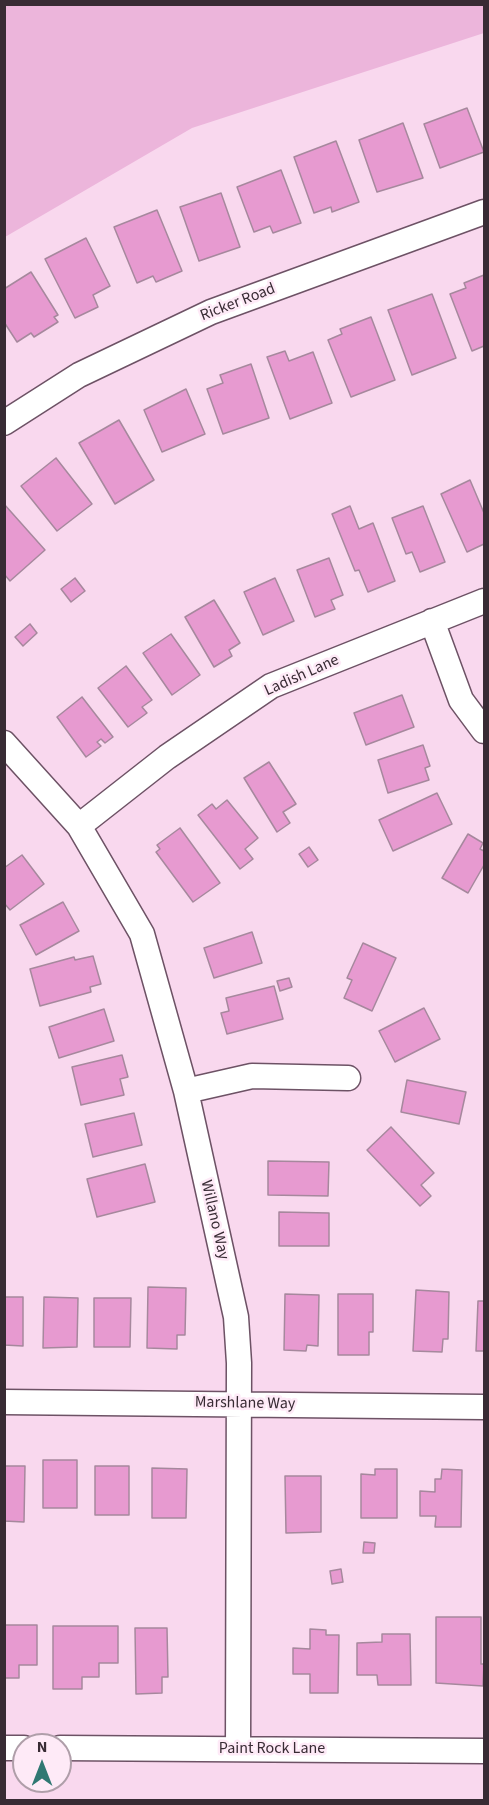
<!DOCTYPE html>
<style>
body{margin:0}
#map{position:relative;width:489px;height:1805px;overflow:hidden;background:#f9d8ee;font-family:"Source Sans 3",sans-serif}
canvas{display:block}
.frame{position:absolute;inset:0;border:6px solid #382b34;pointer-events:none}
.north{position:absolute;left:12px;top:1733px;width:60px;height:60px;box-sizing:border-box;background:#feeaf7;border:2px solid #af9ea9;border-radius:50%;rotate:0deg;font-size:16px;font-weight:700;line-height:24px;text-align:center;color:#382b34}
.north::after{content:'';display:block;margin:auto;width:21px;height:27px;background:#307873;clip-path:polygon(50% 0,100% 100%,50% 72%,0 100%)}
</style>
<div id="map">
<canvas width="489" height="1805"></canvas>
<div class="frame"></div>
<div class="north">N</div>
</div>
<script>
const context = document.querySelector('canvas').getContext('2d');
context.lineJoin = 'round';
function paint(path, color) { context.fillStyle = color; context.fill(path, 'evenodd'); }
const shape = rows => new Path2D(rows.map(r => 'M' + r).join(''));
function strokePath(path, color, width, dash) { context.strokeStyle = color; context.lineWidth = width; context.lineCap = dash ? 'butt' : 'round'; context.setLineDash(dash || []); context.stroke(path); }
function drawText(font, color, halo, rows, align = 'center') {
  context.font = font + ' "Source Sans 3",sans-serif'; context.lineWidth = 5; context.setLineDash([]); context.textBaseline = 'middle'; context.strokeStyle = halo; context.fillStyle = color; for (const [text, x, y, turn = 0] of rows) {
    context.save(); context.translate(x, y); context.rotate((+turn || 0) * Math.PI / 180); context.textAlign = isNaN(turn) ? turn : align; if (halo) context.strokeText(text, 0, 0); context.fillText(text, 0, 0); context.restore();
  }
}
const green = shape([
 [5,4,484,5,484,33,192,128,5,237]
]);
const building = shape([
 [467,108,484,152,440,168,424,124,467,108],
 [403,123,423,178,377,192,359,140,403,123],
 [336,141,359,202,332,212,331,207,314,213,294,157,336,141],
 [281,170,301,223,273,233,270,226,254,232,237,187,281,170],
 [221,193,240,247,199,261,180,207,221,193],
 [157,210,182,271,156,282,153,276,137,283,114,227,157,210],
 [86,238,110,286,93,295,98,307,75,318,45,259,86,238],
 [31,272,58,315,54,317,58,322,34,337,31,333,17,342,4,322,4,289,31,272],
 [484,275,484,346,472,351,450,294,466,288,464,283,484,275],
 [432,294,456,358,412,375,388,310,432,294],
 [371,317,395,380,351,397,328,340,342,334,340,329,371,317],
 [285,351,289,361,313,352,332,403,290,419,267,357,285,351],
 [251,364,269,418,223,434,207,389,223,383,220,375,251,364],
 [186,389,205,434,162,452,144,410,186,389],
 [119,420,154,480,115,504,79,443,119,420],
 [56,458,92,504,57,531,21,486,56,458],
 [470,480,484,513,484,544,467,552,441,494,470,480],
 [4,504,45,550,10,581,4,574,4,504],
 [350,506,359,529,373,523,395,581,368,592,359,570,355,571,332,514,350,506],
 [423,506,445,562,420,572,412,552,406,554,392,518,423,506],
 [329,558,343,595,331,600,335,609,315,617,297,570,329,558],
 [75,578,85,591,71,602,61,589,75,578],
 [275,578,294,621,263,635,244,592,275,578],
 [214,600,240,643,229,650,232,656,214,667,185,617,214,600],
 [30,624,37,633,23,646,15,637,30,624],
 [171,634,200,675,172,695,143,653,171,634],
 [126,666,152,700,142,707,147,713,128,727,98,688,126,666],
 [402,695,414,727,366,745,354,713,402,695],
 [82,697,113,737,105,743,101,739,97,742,101,746,86,757,57,717,82,697],
 [423,745,430,766,425,768,429,780,388,793,378,760,423,745],
 [269,762,296,804,283,812,290,823,277,832,244,778,269,762],
 [437,793,452,824,393,851,379,820,437,793],
 [227,800,258,838,245,849,253,859,240,869,198,815,212,804,216,809,227,800],
 [180,828,220,883,193,902,156,852,160,849,157,845,180,828],
 [468,834,483,843,480,849,484,851,484,865,468,893,442,878,468,834],
 [309,847,318,860,308,867,299,854,309,847],
 [22,855,44,884,10,910,4,903,4,868,22,855],
 [63,902,79,931,36,955,20,925,63,902],
 [252,932,262,963,214,978,204,948,252,932],
 [363,943,396,958,372,1011,344,998,352,980,347,978,363,943],
 [93,956,101,984,90,987,91,992,40,1006,30,969,74,957,75,960,93,956],
 [289,978,292,987,280,991,277,981,289,978],
 [274,986,283,1019,227,1034,221,1013,229,1011,226,998,274,986],
 [424,1008,440,1039,395,1062,379,1031,424,1008],
 [104,1009,114,1041,59,1058,49,1027,104,1009],
 [122,1055,128,1077,120,1079,124,1095,81,1105,72,1067,122,1055],
 [407,1080,466,1092,459,1124,401,1112,407,1080],
 [134,1113,142,1145,93,1157,85,1124,134,1113],
 [391,1127,434,1173,421,1185,431,1196,420,1206,367,1150,391,1127],
 [268,1161,329,1162,328,1196,268,1195,268,1161],
 [145,1164,155,1202,97,1217,87,1179,145,1164],
 [279,1212,329,1213,329,1246,279,1246,279,1212],
 [148,1287,186,1288,185,1335,177,1335,177,1349,147,1348,148,1287],
 [416,1290,449,1292,448,1339,443,1339,442,1352,413,1351,416,1290],
 [285,1294,319,1295,318,1346,307,1345,306,1351,284,1350,285,1294],
 [338,1294,373,1294,373,1332,369,1332,369,1355,338,1355,338,1294],
 [4,1297,23,1297,23,1346,4,1345,4,1297],
 [44,1297,78,1298,77,1347,43,1348,44,1297],
 [94,1298,131,1298,130,1347,94,1347,94,1298],
 [478,1301,484,1301,484,1351,476,1351,478,1301],
 [43,1460,77,1460,77,1508,43,1508,43,1460],
 [4,1466,25,1466,24,1522,4,1521,4,1466],
 [95,1466,129,1466,129,1515,95,1515,95,1466],
 [152,1468,187,1469,186,1518,152,1518,152,1468],
 [375,1469,397,1469,397,1518,361,1518,361,1474,375,1475,375,1469],
 [442,1469,462,1470,461,1527,435,1527,436,1516,420,1516,420,1491,435,1492,435,1479,441,1479,442,1469],
 [285,1476,321,1476,321,1532,286,1533,285,1476],
 [364,1542,375,1543,374,1553,363,1553,364,1542],
 [341,1569,343,1582,332,1584,330,1571,341,1569],
 [436,1617,481,1617,481,1664,484,1664,483,1686,436,1683,436,1617],
 [4,1625,37,1625,37,1665,19,1665,19,1678,4,1678,4,1625],
 [53,1626,118,1626,118,1663,99,1663,99,1677,82,1677,82,1689,53,1689,53,1626],
 [135,1628,167,1628,168,1677,162,1677,162,1693,136,1694,135,1628],
 [310,1629,326,1630,326,1635,339,1635,338,1693,310,1693,310,1674,293,1674,293,1648,310,1649,310,1629],
 [382,1634,410,1634,411,1685,378,1685,377,1675,357,1675,357,1643,382,1642,382,1634]
]);
const street = shape([
 [4,423,79,375,211,312,484,212],
 [432,621,461,700,484,731],
 [4,743,79,826,142,934,186,1091,236,1317,239,1363,238,1749],
 [79,826,167,757,271,686,484,601],
 [186,1091,252,1076,348,1078],
 [4,1402,484,1407],
 [4,1748,24,1748],
 [60,1748,484,1751]
]);
const streetNames = [
 ["Ricker Road",238,303,-21],
 ["Ladish Lane",302,676,-24],
 ["Willano Way",214,1220,77],
 ["Marshlane Way",245,1404,1],
 ["Paint Rock Lane",272,1749]
];
paint(green, '#ecb5db');
paint(building, '#e79ad0');
strokePath(building, '#a6889d', 1.5);
strokePath(street, '#6d5265', 27);
strokePath(street, '#fff', 24);
drawText('16px', '#382b34', '#feeaf7', streetNames);
</script>
